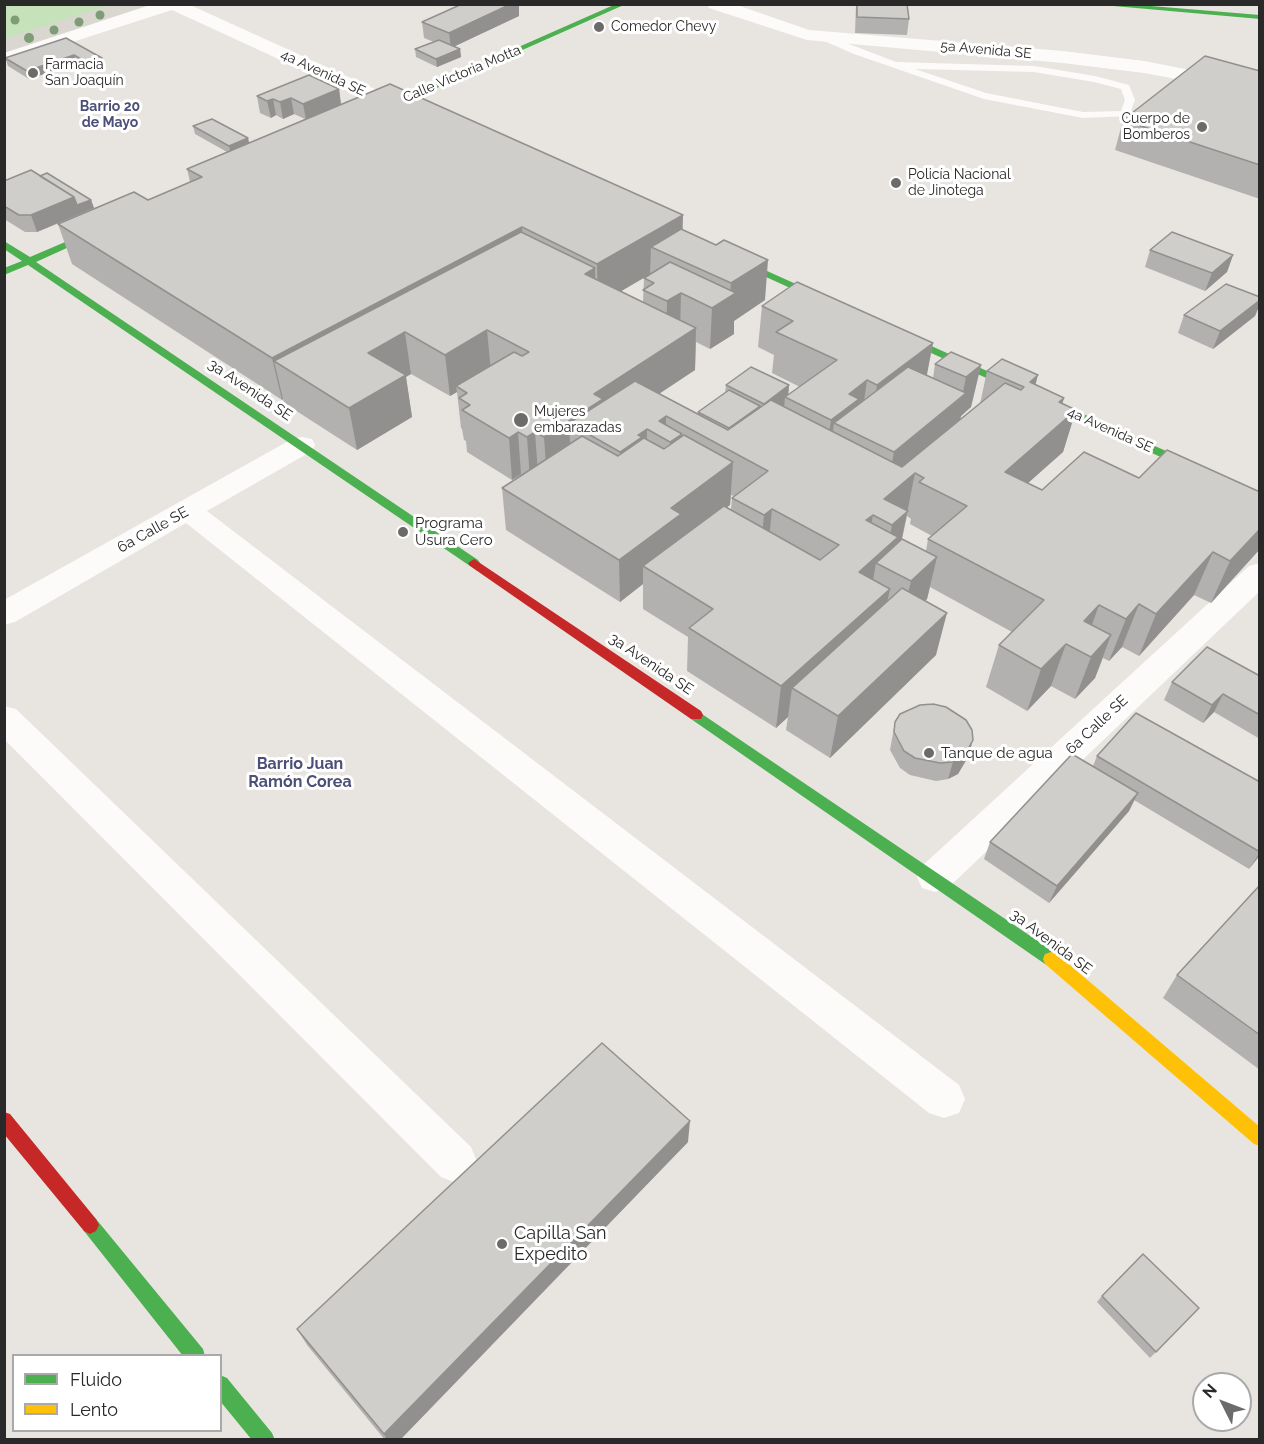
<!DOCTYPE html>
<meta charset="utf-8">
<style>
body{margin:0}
#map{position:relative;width:1264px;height:1444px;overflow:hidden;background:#e8e5e0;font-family:Raleway,sans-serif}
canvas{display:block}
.frame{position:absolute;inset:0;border:6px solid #292929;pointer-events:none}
.legend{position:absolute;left:12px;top:1354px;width:210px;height:78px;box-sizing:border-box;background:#fff;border:2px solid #a9a9a9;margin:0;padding:8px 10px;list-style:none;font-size:18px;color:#292929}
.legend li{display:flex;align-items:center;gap:12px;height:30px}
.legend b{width:30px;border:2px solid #a9a9a9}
.north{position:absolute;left:1192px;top:1372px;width:60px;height:60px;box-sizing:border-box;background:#fff;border:2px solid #a9a9a9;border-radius:50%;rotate:312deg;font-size:16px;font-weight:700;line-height:24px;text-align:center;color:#292929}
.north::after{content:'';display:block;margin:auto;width:21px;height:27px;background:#6c6b69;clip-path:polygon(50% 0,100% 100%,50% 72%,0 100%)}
</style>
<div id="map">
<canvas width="1264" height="1444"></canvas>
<div class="frame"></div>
<ul class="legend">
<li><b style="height:8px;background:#4caf50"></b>Fluido</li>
<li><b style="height:8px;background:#ffc107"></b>Lento</li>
</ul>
<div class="north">N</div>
</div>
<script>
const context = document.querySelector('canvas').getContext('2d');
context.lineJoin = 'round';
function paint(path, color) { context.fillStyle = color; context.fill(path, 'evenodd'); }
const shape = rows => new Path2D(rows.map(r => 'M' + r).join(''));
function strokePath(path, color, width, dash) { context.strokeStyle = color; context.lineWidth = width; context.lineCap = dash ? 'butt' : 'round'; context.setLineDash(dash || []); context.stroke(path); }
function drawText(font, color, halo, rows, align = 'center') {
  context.font = font + ' Raleway,sans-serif'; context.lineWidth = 6; context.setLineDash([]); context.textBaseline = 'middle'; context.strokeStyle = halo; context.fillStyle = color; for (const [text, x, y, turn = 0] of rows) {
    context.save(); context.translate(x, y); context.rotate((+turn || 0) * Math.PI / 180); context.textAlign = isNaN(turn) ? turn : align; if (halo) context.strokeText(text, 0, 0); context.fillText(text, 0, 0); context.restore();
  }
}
const green = shape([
 [5,4,161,5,5,56]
]);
const plaza = shape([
 [110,5,152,5,5,54,4,39]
]);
const lane = shape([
 [822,36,828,36,896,62,1034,66,1095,76,1129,85,1135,100,1129,116,1083,118,984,99,854,54,822,40,822,36],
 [915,69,1034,72,1094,82,1121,89,1125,100,1121,111,1083,112,986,93,915,69]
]);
const street = shape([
 [153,4,188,4,399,100,402,104,399,108,392,110,385,108,172,10,4,64,4,53,153,4],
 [707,4,734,4,809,30,1063,51,1144,61,1211,74,1260,87,1260,99,1209,85,1144,73,1063,63,807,40,709,8,707,4],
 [302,437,312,439,315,445,312,451,207,511,959,1085,965,1099,959,1113,944,1118,929,1113,186,523,15,622,4,625,4,600,292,439,302,437],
 [1260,563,1260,591,948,888,935,892,922,888,917,877,922,866,1249,566,1260,563],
 [4,706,16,709,471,1147,477,1162,471,1177,456,1183,441,1177,4,739,4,706]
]);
const fast = shape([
 [616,4,626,4,376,115,369,113,616,4],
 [1091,4,1127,4,1260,15,1260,19,1091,4],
 [105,225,113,227,36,262,478,560,480,563,478,566,470,566,28,265,4,275,4,268,22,261,4,249,4,241,30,257,105,225],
 [727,253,836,302,838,304,830,306,724,258,722,256,727,253],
 [891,328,1260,493,1260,502,887,333,886,331,891,328],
 [696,710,1057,954,1059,959,1057,964,1051,966,1045,964,691,719,689,715,691,711,696,710],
 [90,1216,96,1219,203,1349,205,1356,183,1356,84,1231,81,1225,84,1219,90,1216],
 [220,1375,227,1378,272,1433,275,1440,252,1440,220,1401,220,1375]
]);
const slow = shape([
 [1051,952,1057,954,1260,1127,1260,1146,1254,1144,1045,964,1043,959,1045,954,1051,952]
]);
const jam = shape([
 [474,559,701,711,703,715,701,719,691,719,470,566,468,563,474,559],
 [4,1112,10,1114,96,1219,99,1225,96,1231,90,1234,84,1231,4,1134,4,1112]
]);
const trees = [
 [100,15,4.5],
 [15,20,4.5],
 [79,22,4.5],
 [54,30,4.5],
 [29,38,5]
];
const wall = shape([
 [856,4,907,4,909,19,907,35,855,33],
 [519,16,455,46,460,49,461,57,437,67,416,57,415,49,434,42,424,38,422,22],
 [66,38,102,58,104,66,91,71,77,63,29,79,8,66,5,58],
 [1260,71,1260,199,1115,150,1123,120],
 [339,89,341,104,682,230,765,300,734,321,734,334,710,349,696,342,695,370,659,394,698,414,698,412,725,393,726,385,789,385,788,395,800,387,772,373,774,355,758,347,762,306,933,343,926,375,933,378,935,364,981,365,971,407,961,416,960,419,980,404,987,371,1036,385,1064,398,1062,403,1076,410,1063,452,1028,483,1042,490,1139,478,1260,492,1260,549,1211,603,1194,595,1139,656,1122,647,1109,661,1103,658,1095,678,1075,699,1051,686,1027,711,986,687,999,645,1012,632,930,587,927,599,925,601,936,655,830,758,786,730,788,717,776,728,687,671,688,637,643,609,643,584,620,602,506,530,502,488,522,475,512,480,467,452,466,441,464,440,462,429,461,428,457,392,450,396,411,374,406,377,412,417,357,450,284,403,283,399,282,400,72,264,58,224,148,200,190,182,187,169,227,152,195,134,193,126,250,143,305,119,294,114,283,119,276,115,271,118,260,113,257,96],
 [644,278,643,302,621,291],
 [731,495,734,496,732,498,731,510,726,507,730,505],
 [907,516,911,519,910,524,932,536,928,539,926,551,902,539],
 [40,176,91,200,94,208,37,232,25,232,4,219,4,181],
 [1150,250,1233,255,1227,272,1205,291,1145,267],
 [1260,297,1260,304,1255,316,1213,349,1178,333,1184,315],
 [1260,676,1260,739,1214,712,1203,723,1164,700,1172,682],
 [895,722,968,757,958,774,948,779,936,781,910,775,900,768,890,750],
 [1097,756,1260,782,1260,855,1249,869,1134,800,1129,811,1049,903,984,859,990,842,1093,766],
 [1260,885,1260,1070,1163,998,1177,975],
 [688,1142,400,1440,385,1440,307,1345,297,1329],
 [1102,1296,1199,1308,1150,1358,1097,1302]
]);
const shadedWall = shape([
 [511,4,519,4,519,16,451,48,449,33],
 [460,49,461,57,437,67,436,59],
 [74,55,77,63,29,79,27,71],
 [102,58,104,66,91,71,88,63],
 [339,89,341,105,306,120,303,104],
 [291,98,294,114,283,119,280,102],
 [273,99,276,115,271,118,267,101],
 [248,138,250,146,231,154,229,146],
 [74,197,91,200,94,208,37,232,31,215],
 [683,215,682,256,651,247,650,274,598,305,597,264],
 [522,227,525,268,405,333,411,374,406,377,412,417,357,450,349,408,274,361,283,399,282,400,272,358],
 [1233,255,1227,272,1205,291,1212,273],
 [768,260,765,300,734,321,734,334,710,349,712,308,730,297,731,283],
 [595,268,596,309,585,274],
 [681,293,680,334,666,343,667,301],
 [1260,300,1260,304,1255,316,1213,349,1220,331],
 [696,328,695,370,604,430,569,423,571,463,547,479,544,437,594,394],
 [487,330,491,372,456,386,457,392,450,396,445,355],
 [933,343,925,385,870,427,877,385],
 [981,365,971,407,961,416,956,435,886,495,894,452,962,397,966,377],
 [1038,375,1027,417,1030,382],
 [867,380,861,422,834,423,829,459,825,462,831,420,849,394],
 [789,385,788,399,785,397,782,430,760,446,764,404],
 [1064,398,1055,429,1076,410,1063,452,993,514,1005,472,1059,402],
 [760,406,757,448,728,449,729,428],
 [666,416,666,440,659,421],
 [647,429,646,471,620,494,620,452,638,435],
 [518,432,521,474,512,480,509,438],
 [535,432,538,474,530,480,527,437],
 [682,434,680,476,669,484,670,442],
 [733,462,730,505,680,542,643,566,643,584,620,602,619,560,671,508],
 [915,473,899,553,876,563,870,598,859,572,888,547,892,525,884,499],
 [772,509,768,551,760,558,764,515],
 [873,515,865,557,866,520],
 [1260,529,1260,549,1211,603,1230,561],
 [1213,552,1194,595,1139,656,1156,614],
 [937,557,927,599,901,623,911,581],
 [890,589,881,631,792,688,788,717,776,728,781,686],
 [1139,604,1122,647,1109,661,1126,619],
 [1099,605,1084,647,1084,621],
 [947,613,936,655,830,758,838,716],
 [1111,635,1095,678,1075,699,1091,657],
 [1066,644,1051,686,1027,711,1041,669],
 [1223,694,1214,712,1203,723,1212,705],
 [973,740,968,757,958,774,948,779,953,762],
 [1138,793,1129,811,1049,903,1057,886],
 [1260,852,1260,855,1249,869],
 [690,1121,688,1142,400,1440,387,1440,384,1434]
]);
const building = shape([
 [462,4,511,4,449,33,422,22,462,4],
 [857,4,907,4,909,19,857,17,857,4],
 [66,38,102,58,88,63,74,55,27,71,5,58,66,38],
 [439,40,460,49,436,59,415,49,439,40],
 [1205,56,1260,71,1260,165,1123,120,1205,56],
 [309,75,339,89,303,104,291,98,280,102,273,99,267,101,257,96,309,75],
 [390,84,683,215,597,264,522,227,272,358,58,224,134,192,148,200,202,177,187,169,390,84],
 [212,119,248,138,229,146,193,126,212,119],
 [31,170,74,197,31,215,19,215,4,206,4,181,31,170],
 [47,173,91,200,77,205,74,197,40,176,47,173],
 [681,229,716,245,724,240,768,260,731,283,651,247,681,229],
 [521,232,595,268,585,274,696,328,594,394,603,399,544,437,535,432,527,437,518,432,509,438,462,410,470,405,459,398,467,393,456,386,514,352,522,356,529,352,487,330,445,355,405,332,368,353,406,375,349,408,274,361,521,232],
 [1172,232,1233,255,1212,273,1150,250,1172,232],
 [670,262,736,293,712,308,681,293,667,301,643,290,654,283,644,278,670,262],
 [797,282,933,343,877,385,867,380,849,394,859,399,831,420,785,397,837,360,776,332,793,321,762,306,797,282],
 [1226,284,1260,297,1260,300,1220,331,1184,315,1226,284],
 [951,352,981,365,966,377,935,364,951,352],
 [1002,359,1038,375,1030,382,1064,398,1059,402,1076,410,1005,472,1042,490,1084,452,1139,478,1167,450,1260,492,1260,529,1230,561,1213,552,1156,614,1139,604,1126,619,1099,605,1084,621,1111,635,1091,657,1066,644,1041,669,999,645,1044,600,928,539,967,506,919,482,924,478,915,473,884,499,908,511,892,525,873,515,866,520,898,537,859,572,890,589,781,686,689,628,713,609,643,566,724,506,820,560,839,545,772,509,764,515,732,498,768,471,666,416,659,421,682,434,670,442,647,429,638,435,642,437,620,452,569,423,635,381,728,430,771,400,902,467,1005,383,1021,390,1024,387,987,371,1002,359],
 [751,367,789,385,764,404,726,385,751,367],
 [908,367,966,393,894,452,834,423,908,367],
 [729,390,760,406,729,428,698,412,729,390],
 [684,435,733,462,671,508,681,514,619,560,502,488,582,436,618,456,644,438,664,449,684,435],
 [902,539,937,557,911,581,876,563,902,539],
 [902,588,947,613,838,716,792,688,902,588],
 [1207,647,1260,676,1260,715,1223,694,1212,705,1172,682,1207,647],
 [933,704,946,707,966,720,972,730,973,740,964,756,953,762,940,763,915,758,904,751,894,732,895,722,900,714,920,705,933,704],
 [1136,713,1260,782,1260,852,1097,756,1136,713],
 [1072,754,1138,793,1057,886,990,842,1072,754],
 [1260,885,1260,1035,1177,975,1260,885],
 [602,1043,690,1121,384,1434,297,1329,602,1043],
 [1143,1254,1199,1308,1156,1352,1102,1296,1143,1254]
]);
const markers = [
 [599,27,6,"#6c6b69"],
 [33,73,6,"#6c6b69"],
 [1202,127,6,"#6c6b69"],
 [896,183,6,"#6c6b69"],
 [521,420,8,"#6c6b69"],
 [403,532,6,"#6c6b69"],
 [929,753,6,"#6c6b69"],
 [502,1244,6,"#6c6b69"]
];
const farPoinames = [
 ["Comedor Chevy",611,27],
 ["Farmacia",45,65],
 ["San Joaquín",45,81],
 ["Cuerpo de",1190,119,"right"],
 ["Bomberos",1190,135,"right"],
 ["Policía Nacional",908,175],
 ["de Jinotega",908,191],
 ["Mujeres",534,412],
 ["embarazadas",534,428]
];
const farStreetnames = [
 ["5a Avenida SE",986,50,5],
 ["4a Avenida SE",323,73,25],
 ["Calle Victoria Motta",462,74,-23],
 ["4a Avenida SE",1110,430,24]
];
const farNeighbourhoodnames = [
 ["Barrio 20",110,107],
 ["de Mayo",110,123]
];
const streetNames = [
 ["3a Avenida SE",250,390,34],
 ["6a Calle SE",153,530,-29],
 ["3a Avenida SE",651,664,34],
 ["6a Calle SE",1097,725,-43],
 ["3a Avenida SE",1051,942,37]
];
const poiNames = [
 ["Programa",415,523],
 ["Usura Cero",415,540],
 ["Tanque de agua",941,753]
];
const neighbourhoodNames = [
 ["Barrio Juan",300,764],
 ["Ramón Corea",300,782]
];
const nearPoinames = [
 ["Capilla San",514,1234],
 ["Expedito",514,1255]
];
paint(green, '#c6e2ba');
paint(plaza, '#dad7d1');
paint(lane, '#fcfbfa');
paint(street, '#fcfbfa');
paint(fast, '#4caf50');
paint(slow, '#ffc107');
paint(jam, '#c62828');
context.fillStyle = '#7c9d75';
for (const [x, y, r] of trees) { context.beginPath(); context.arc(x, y, r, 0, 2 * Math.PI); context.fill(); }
paint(wall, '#b3b1af');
paint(shadedWall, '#92908e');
paint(building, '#d0cecb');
strokePath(building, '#92908e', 1.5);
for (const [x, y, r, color] of markers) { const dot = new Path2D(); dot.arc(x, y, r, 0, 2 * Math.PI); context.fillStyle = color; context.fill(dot); strokePath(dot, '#fff', 2); }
drawText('14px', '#292929', '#fff', farPoinames, 'left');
drawText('14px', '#292929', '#fff', farStreetnames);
drawText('bold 14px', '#4c4f77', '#fff', farNeighbourhoodnames);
drawText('15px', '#292929', '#fff', streetNames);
drawText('15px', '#292929', '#fff', poiNames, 'left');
drawText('bold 16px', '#4c4f77', '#fff', neighbourhoodNames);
drawText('18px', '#292929', '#fff', nearPoinames, 'left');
</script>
